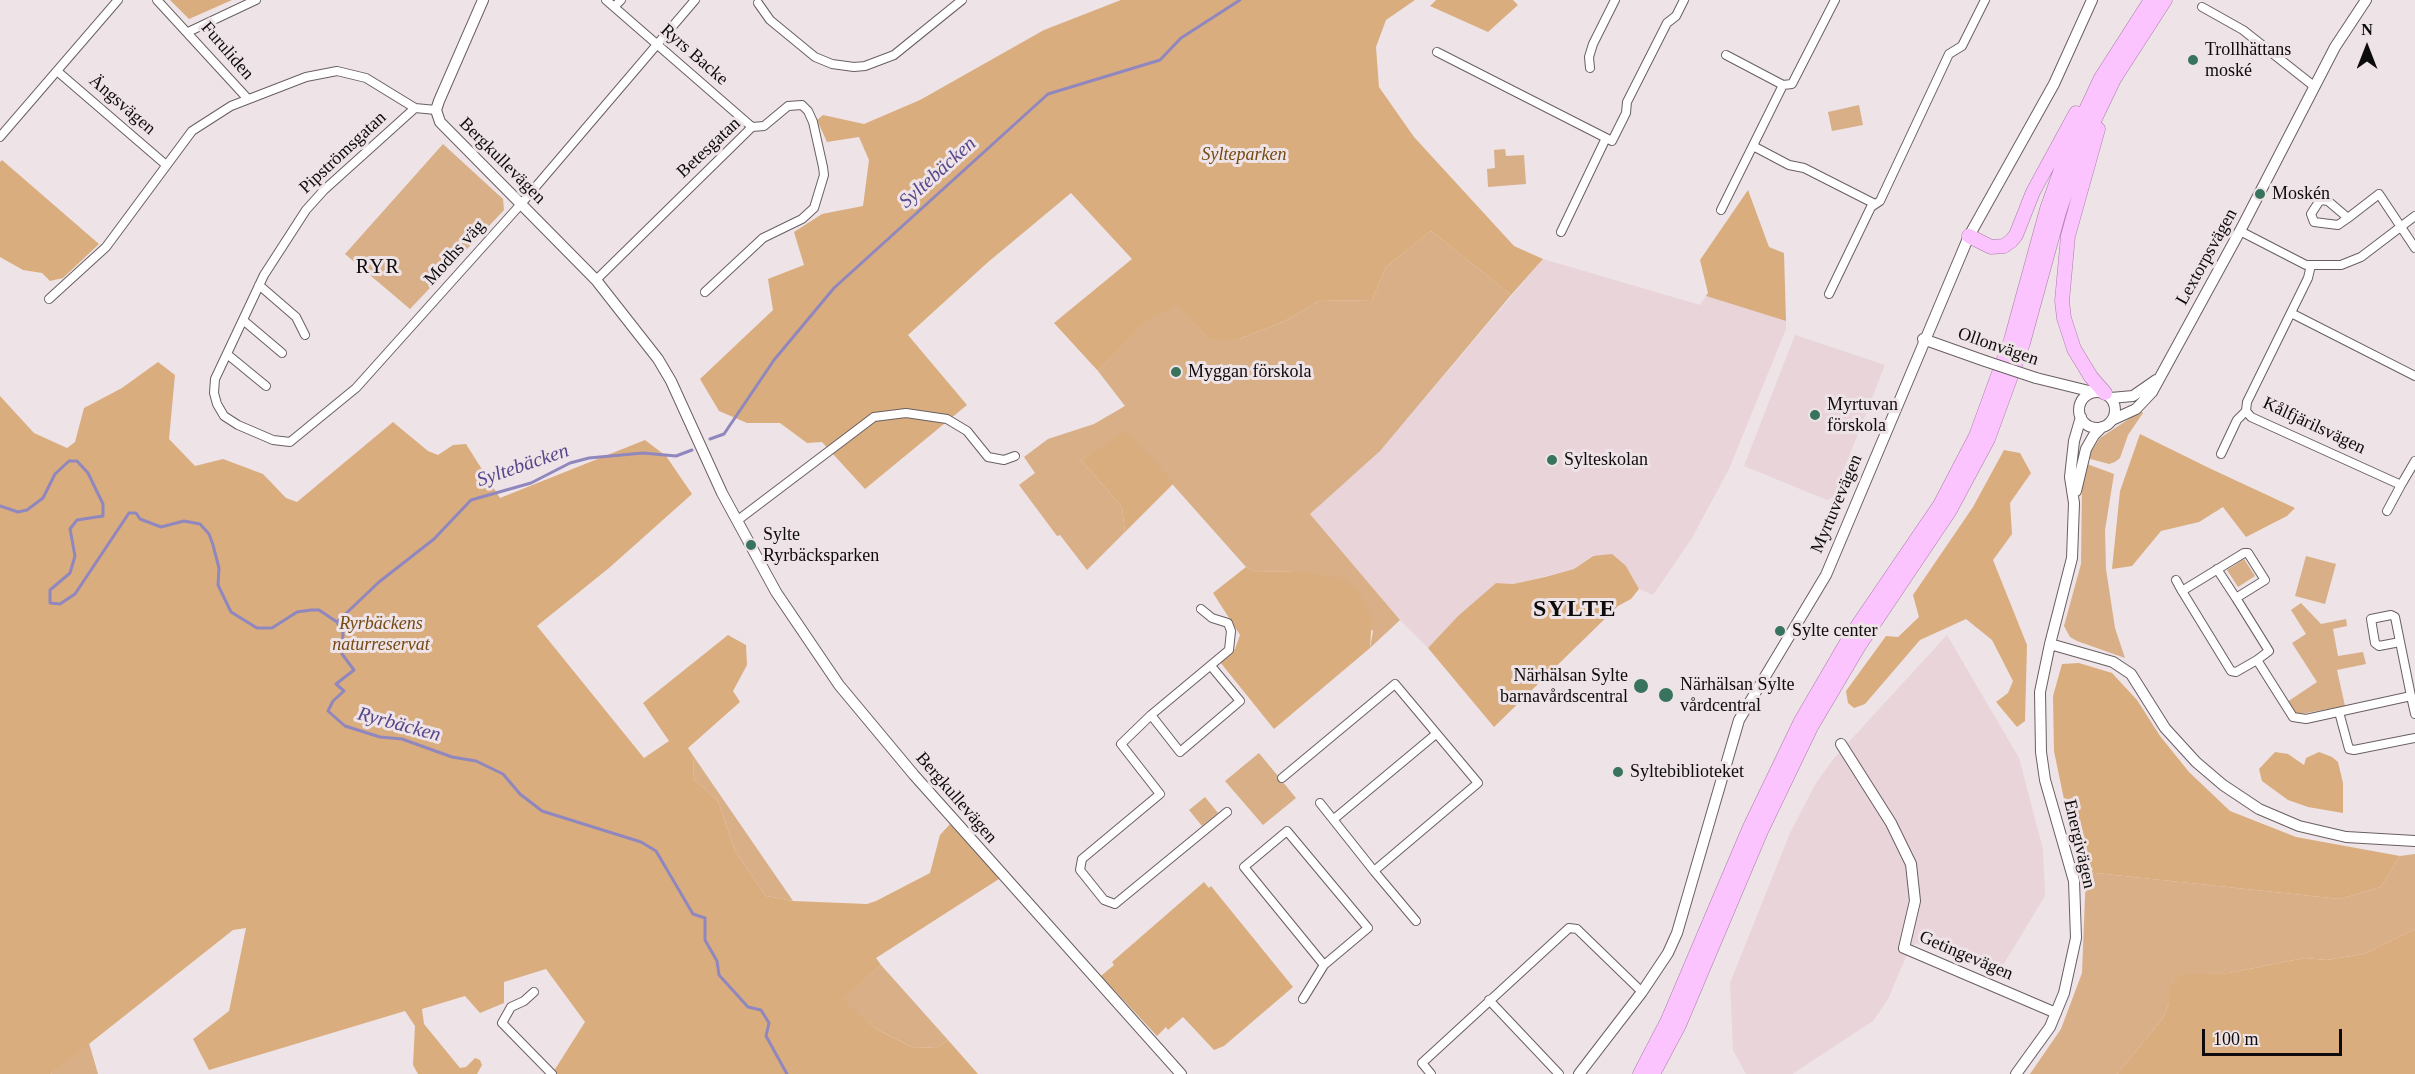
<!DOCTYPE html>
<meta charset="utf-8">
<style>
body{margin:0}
#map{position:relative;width:2415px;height:1074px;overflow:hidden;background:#eee3e6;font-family:Georgia,serif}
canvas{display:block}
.north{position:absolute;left:2337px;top:18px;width:60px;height:60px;-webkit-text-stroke:4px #eee3e6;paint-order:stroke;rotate:0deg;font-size:16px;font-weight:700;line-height:24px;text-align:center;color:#0e0b0c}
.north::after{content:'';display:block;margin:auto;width:21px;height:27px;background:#0e0b0c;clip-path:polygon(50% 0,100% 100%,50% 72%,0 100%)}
.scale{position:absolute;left:2202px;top:1029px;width:140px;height:27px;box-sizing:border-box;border:3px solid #0e0b0c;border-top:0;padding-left:8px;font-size:18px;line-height:21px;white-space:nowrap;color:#0e0b0c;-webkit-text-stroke:4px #eee3e6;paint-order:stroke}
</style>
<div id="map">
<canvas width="2415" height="1074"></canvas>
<div class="north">N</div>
<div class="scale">100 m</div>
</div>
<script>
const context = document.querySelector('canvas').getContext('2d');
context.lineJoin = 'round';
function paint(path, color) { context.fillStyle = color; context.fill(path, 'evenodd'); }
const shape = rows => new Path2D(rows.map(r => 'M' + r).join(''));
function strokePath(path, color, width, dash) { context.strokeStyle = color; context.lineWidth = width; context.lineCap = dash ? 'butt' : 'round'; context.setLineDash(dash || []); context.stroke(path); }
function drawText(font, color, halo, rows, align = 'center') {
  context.font = font + ' Georgia,serif'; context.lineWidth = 6; context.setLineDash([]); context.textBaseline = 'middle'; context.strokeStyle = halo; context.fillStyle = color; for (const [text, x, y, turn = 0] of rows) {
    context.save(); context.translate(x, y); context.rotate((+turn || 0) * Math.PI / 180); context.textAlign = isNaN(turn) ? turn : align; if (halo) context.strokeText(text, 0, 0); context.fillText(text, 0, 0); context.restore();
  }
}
const built = shape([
 [1543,259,1700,305,1706,296,1786,321,1786,329,1729,469,1692,538,1653,595,1639,589,1626,566,1593,555,1574,569,1513,584,1496,583,1458,616,1428,648,1400,620,1310,514,1380,451],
 [1795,335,1885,365,1833,497,1827,500,1744,466],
 [1947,635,2019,758,2043,849,2045,896,1997,975,1916,943,1908,952,1888,999,1873,1021,1792,1074,1746,1074,1733,1050,1730,983,1790,833,1816,783,1835,757]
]);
const green = shape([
 [1859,105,1863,125,1832,131,1828,112],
 [443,144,503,199,504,210,410,309,345,254],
 [1505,149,1506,156,1524,155,1526,184,1488,187,1487,169,1495,168,1494,150],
 [1431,231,1511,295,1380,451,1310,514,1400,620,1370,648,1373,631,1296,571,1256,572,1246,567,1125,431,1081,460,1122,507,1125,532,1087,570,1060,535,1057,536,1019,485,1035,473,1024,457,1048,439,1094,424,1125,406,1098,371,1148,318,1177,304,1209,339,1239,339,1285,321,1319,301,1372,300,1386,267],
 [2141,411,2143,413,2128,435,2120,458,2115,462,2109,464,2087,458,2100,438],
 [2087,464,2114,474,2105,530,2106,569,2115,628,2125,658,2077,641,2070,637,2064,626,2081,564,2082,488],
 [2306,556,2336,564,2325,604,2295,596],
 [2244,559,2255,576,2238,587,2227,570],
 [2301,603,2321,624,2346,619,2347,626,2333,629,2338,656,2363,652,2366,664,2337,670,2345,706,2295,715,2287,702,2317,682,2292,643,2306,634,2291,610],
 [1259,753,1296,798,1263,825,1225,781],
 [694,757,793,901,766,896,735,851,718,801,693,778],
 [1205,797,1218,813,1202,826,1189,810],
 [2415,854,2415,929,2364,954,2327,960,2304,958,2229,973,2183,975,2169,985,2169,1004,2162,1019,2117,1074,2030,1074,2061,1029,2082,973,2086,872,2340,899,2381,887,2400,856],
 [881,965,948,1040,938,1047,914,1048,876,1029,842,999],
 [89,1043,98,1074,51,1074,58,1068]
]);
const forest = shape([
 [170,0,232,0,189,19],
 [1121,0,1415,0,1386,20,1376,47,1379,87,1414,137,1514,246,1543,259,1511,295,1431,231,1386,267,1372,300,1319,301,1285,321,1239,339,1209,339,1177,305,1148,319,1098,371,1054,323,1132,259,1071,193,987,263,908,335,967,405,865,489,822,442,807,443,780,423,747,423,719,411,700,379,773,310,768,279,804,265,794,232,822,214,863,206,869,160,859,137,827,142,817,120,823,115,864,124,920,100,1044,30],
 [1436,0,1513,0,1518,5,1488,32,1430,6],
 [2,160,99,244,63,278,50,281,42,273,23,270,0,257,0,162],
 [1748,190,1769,247,1784,253,1786,321,1706,296,1708,293,1700,260],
 [158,362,175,375,169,439,195,466,223,459,263,474,286,498,297,502,393,422,428,451,438,455,453,445,466,444,500,498,645,440,666,456,692,494,609,568,537,626,644,758,669,741,643,703,728,635,746,645,747,665,733,691,740,702,688,748,694,757,693,778,718,801,735,851,766,896,793,901,867,904,876,901,930,873,940,835,950,824,1002,877,876,958,881,965,843,999,876,1029,914,1048,938,1047,948,1040,978,1074,552,1074,585,1022,546,969,504,982,504,1003,480,1013,465,996,422,1009,424,1024,460,1068,466,1067,475,1058,480,1060,482,1065,477,1074,418,1074,413,1065,415,1026,405,1011,209,1070,193,1039,229,1011,246,928,233,930,51,1074,0,1074,0,396,34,433,67,448,75,442,84,408,122,388],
 [1125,430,1174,483,1125,532,1122,507,1081,460],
 [2140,434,2209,468,2295,508,2287,516,2246,537,2223,507,2199,522,2161,531,2132,566,2112,569,2120,491],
 [2004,450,2020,453,2031,473,2010,503,2012,534,1993,560,2027,645,2025,721,2017,727,1996,702,2008,693,2013,681,1992,640,1966,619,1920,640,1865,704,1854,708,1848,703,1846,691,1886,636,1898,637,1919,617,1913,595,1973,507],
 [1612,554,1626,566,1639,589,1631,599,1618,606,1494,727,1428,648,1458,616,1496,583,1513,584,1545,577,1574,569,1593,556],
 [1246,567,1256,572,1296,571,1341,578,1357,589,1372,617,1370,648,1274,729,1220,662,1235,649,1240,635,1213,593],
 [2079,663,2112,673,2137,700,2160,736,2189,772,2230,811,2296,837,2400,856,2381,887,2340,899,2086,872,2066,809,2054,751,2053,696,2062,664],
 [2275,752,2288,754,2304,765,2306,758,2319,752,2332,757,2338,762,2343,783,2343,813,2308,807,2288,800,2262,781,2259,769],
 [1204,882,1209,888,1211,886,1293,987,1224,1046,1214,1050,1183,1017,1168,1030,1166,1027,1157,1036,1101,976,1114,965,1112,962],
 [2415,929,2415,1074,2117,1074,2162,1019,2169,1004,2169,985,2183,974,2229,973,2304,958,2327,960,2364,954]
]);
const stream = shape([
 [710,439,724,434,774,360,834,288,1048,94,1160,60,1181,38,1240,0],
 [0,506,18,512,27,510,43,498,55,474,69,461,77,461,88,473,103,504,103,516,77,520,70,529,75,556,70,573,50,590,50,603,60,604,75,594,129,513,136,513,140,519,161,527,184,521,200,524,209,534,213,545,219,568,218,585,231,612,257,628,272,628,297,612,311,610,319,610,337,622,343,632,342,654,354,670,336,684,344,691,333,701,328,711,345,726,380,737,402,739,452,757,476,761,503,774,520,794,542,811,641,842,656,851,693,914,705,918,705,940,717,961,719,975,748,1007,761,1010,769,1023,766,1036,787,1074],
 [337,622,379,582,434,539,471,500,531,483,570,463,589,458,643,453,676,456,692,450]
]);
const minor = shape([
 [157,0,247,98],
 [606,0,752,127],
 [758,3,770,20,815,57,832,64,854,67,865,66,894,55,962,0],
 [614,7,621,0],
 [2202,7,2243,30,2315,87],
 [188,32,256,0],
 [1437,52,1612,141,1626,113,1627,102,1667,23,1676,16,1684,0],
 [1726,55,1783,85],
 [1590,68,1589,57,1593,44,1615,0],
 [57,71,165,164],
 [415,108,324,190,306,210,264,275,215,379,214,393,217,404,224,416,238,425,273,440,290,442,356,388,521,204,695,0],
 [0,137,118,0],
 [1753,146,1789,165,1804,168,1875,204],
 [2320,200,2328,201,2348,218,2338,225,2314,222,2311,214,2320,200],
 [1721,210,1783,85,1792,84,1835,0],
 [2348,218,2379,194,2415,248],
 [2240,231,2306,265,2341,265,2361,257,2415,216],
 [1561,232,1606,138],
 [2311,265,2308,278,2247,402,2246,411,2251,417,2401,485,2387,511],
 [596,280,752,127,764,126,788,106,802,105,808,111,813,122,823,167,824,175,814,208,802,219,763,238,705,292],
 [259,285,296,317,305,335],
 [1829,294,1871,207,1880,201,1949,54,1962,46,1985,0],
 [49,299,106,247,192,131,231,106,306,77,337,71,366,78,415,108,436,110],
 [2291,313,2415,376],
 [243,320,282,353],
 [227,354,266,386],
 [2221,454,2237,420,2246,411],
 [2401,485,2415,461],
 [738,520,874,417,906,413,947,419,967,431,988,457,1004,460,1015,456],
 [2217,569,2236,598],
 [2176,580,2182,591],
 [1201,609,1212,618,1228,623,1231,631,1229,650,1151,715,1121,744,1160,794,1082,859,1080,870,1104,900,1115,904,1227,812],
 [2257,660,2236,672,2231,671,2182,591,2244,553,2248,553,2265,580,2236,598,2269,651,2257,660,2293,717,2306,719,2411,696,2395,617,2391,615,2371,619,2375,643,2379,646,2400,642],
 [2411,696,2415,714],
 [2339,712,2349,749,2354,750,2415,738],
 [1151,715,1180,752,1240,701,1211,666],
 [1282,778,1395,684,1478,783,1374,871,1416,921],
 [1320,803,1374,871],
 [1334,819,1436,734],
 [534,992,524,1001,511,1007,502,1023,552,1074],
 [1303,999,1324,965,1368,928,1287,831,1244,867,1324,965],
 [1489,1000,1559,1074],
 [1431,1074,1422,1063,1569,928,1577,929,1642,992]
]);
const tertiary = shape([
 [483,0,439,101,436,110,440,122,596,280,658,359,671,381,722,493,776,592,839,685,914,775,1181,1074],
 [1923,339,1985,361],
 [2036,378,2093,392],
 '2079 410a18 18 0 1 1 36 0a18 18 0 1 1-36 0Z',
 [2111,398,2133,396,2156,380],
 [2081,417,2074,441,2070,477,2074,503,2072,558,2050,644,2113,662,2131,674,2165,728,2196,762,2223,785,2259,809,2299,826,2346,837,2415,841],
 [2112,420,2136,409,2152,392,2240,231,2335,47,2366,0],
 [2076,491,2086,449,2094,435,2102,427],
 [1841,744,1891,823,1911,864,1915,901,1904,948,2056,1013],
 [1579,1074,1642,992,1668,953,1677,933,1739,720,1826,575,1969,236,2054,84,2092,0],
 [2016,1074,2050,1027,2064,993,2076,938,2074,881,2045,780,2041,752,2040,692,2050,644]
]);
const trunk = shape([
 [2098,129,2068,236,2062,301,2064,318,2074,349,2091,377,2105,393],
 [1969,236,1991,247,2004,246,2011,241,2016,235,2033,192,2076,113],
 [1640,1074,1668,1020,1750,827,1801,721,1850,637,1940,505,1976,436,2011,340,2047,209,2070,144,2101,78,2151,0],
 [1653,1074,1679,1025,1761,831,1811,727,1860,644,1950,510,1988,439,2023,343,2059,212,2081,148,2114,79,2165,0]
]);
const tertiaryBridge = shape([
 [1985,361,2036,378]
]);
const markers = [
 [2193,60,6,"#38735d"],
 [2260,194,6,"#38735d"],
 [1176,372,6,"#38735d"],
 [1815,415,6,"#38735d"],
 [1552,460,6,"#38735d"],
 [751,545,6,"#38735d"],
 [1780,631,6,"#38735d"],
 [1641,686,8,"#38735d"],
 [1666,695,8,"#38735d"],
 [1618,772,6,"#38735d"]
];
const poiNames = [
 ["Trollhättans",2205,50],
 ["moské",2205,71],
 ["Moskén",2272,194],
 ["Myggan förskola",1188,372],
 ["Myrtuvan",1827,405],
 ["förskola",1827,426],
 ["Sylteskolan",1564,460],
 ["Sylte",763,535],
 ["Ryrbäcksparken",763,556],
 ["Sylte center",1792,631],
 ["Närhälsan Sylte",1628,676,"right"],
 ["barnavårdscentral",1628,697,"right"],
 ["Närhälsan Sylte",1680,685],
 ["vårdcentral",1680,706],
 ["Syltebiblioteket",1630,772]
];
const streetNames = [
 ["Furuliden",227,51,49],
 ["Ryrs Backe",694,55,41],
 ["Ängsvägen",122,105,41],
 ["Betesgatan",709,148,-43],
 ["Pipströmsgatan",343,153,-43],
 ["Bergkullevägen",502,161,45],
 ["Modhs väg",455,253,-48],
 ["Lextorpsvägen",2207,257,-61],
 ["Ollonvägen",1998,347,19],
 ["Kålfjärilsvägen",2314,426,25],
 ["Myrtuvevägen",1837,504,-67],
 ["Bergkullevägen",956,798,49],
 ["Energivägen",2079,844,77],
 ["Getingevägen",1966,956,23]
];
const parkNames = [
 ["Sylteparken",1244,155],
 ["Ryrbäckens",381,624],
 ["naturreservat",381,645]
];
const waterNames = [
 ["Syltebäcken",938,173,-42],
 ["Syltebäcken",523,466,-19],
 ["Ryrbäcken",399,725,15]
];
const neighbourhoodNames = [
 ["RYR",378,268]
];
const districtNames = [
 ["SYLTE",1575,610]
];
paint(built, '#e8d4d9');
paint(green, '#d8af86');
paint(forest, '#daad7f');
strokePath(stream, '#9087be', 3);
strokePath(minor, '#695f62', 10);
strokePath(tertiary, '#695f62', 12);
strokePath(trunk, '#a87aa9', 15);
strokePath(minor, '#fff', 8);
strokePath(tertiary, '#fff', 10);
strokePath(trunk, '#fcc4fe', 14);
strokePath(tertiaryBridge, '#695f62', 12, []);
strokePath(tertiaryBridge, '#fff', 10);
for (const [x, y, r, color] of markers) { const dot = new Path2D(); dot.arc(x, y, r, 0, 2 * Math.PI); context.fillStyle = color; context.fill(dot); strokePath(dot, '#eee3e6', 2); }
drawText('18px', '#0e0b0c', '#eee3e6', poiNames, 'left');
drawText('18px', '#0e0b0c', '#eee3e6', streetNames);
drawText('italic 18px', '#754914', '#eee3e6', parkNames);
drawText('italic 20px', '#56468c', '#eee3e6', waterNames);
context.letterSpacing = '1.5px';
drawText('20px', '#0e0b0c', '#eee3e6', neighbourhoodNames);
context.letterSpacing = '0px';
context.letterSpacing = '1.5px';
drawText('bold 24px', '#0e0b0c', '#eee3e6', districtNames);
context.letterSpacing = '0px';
</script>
